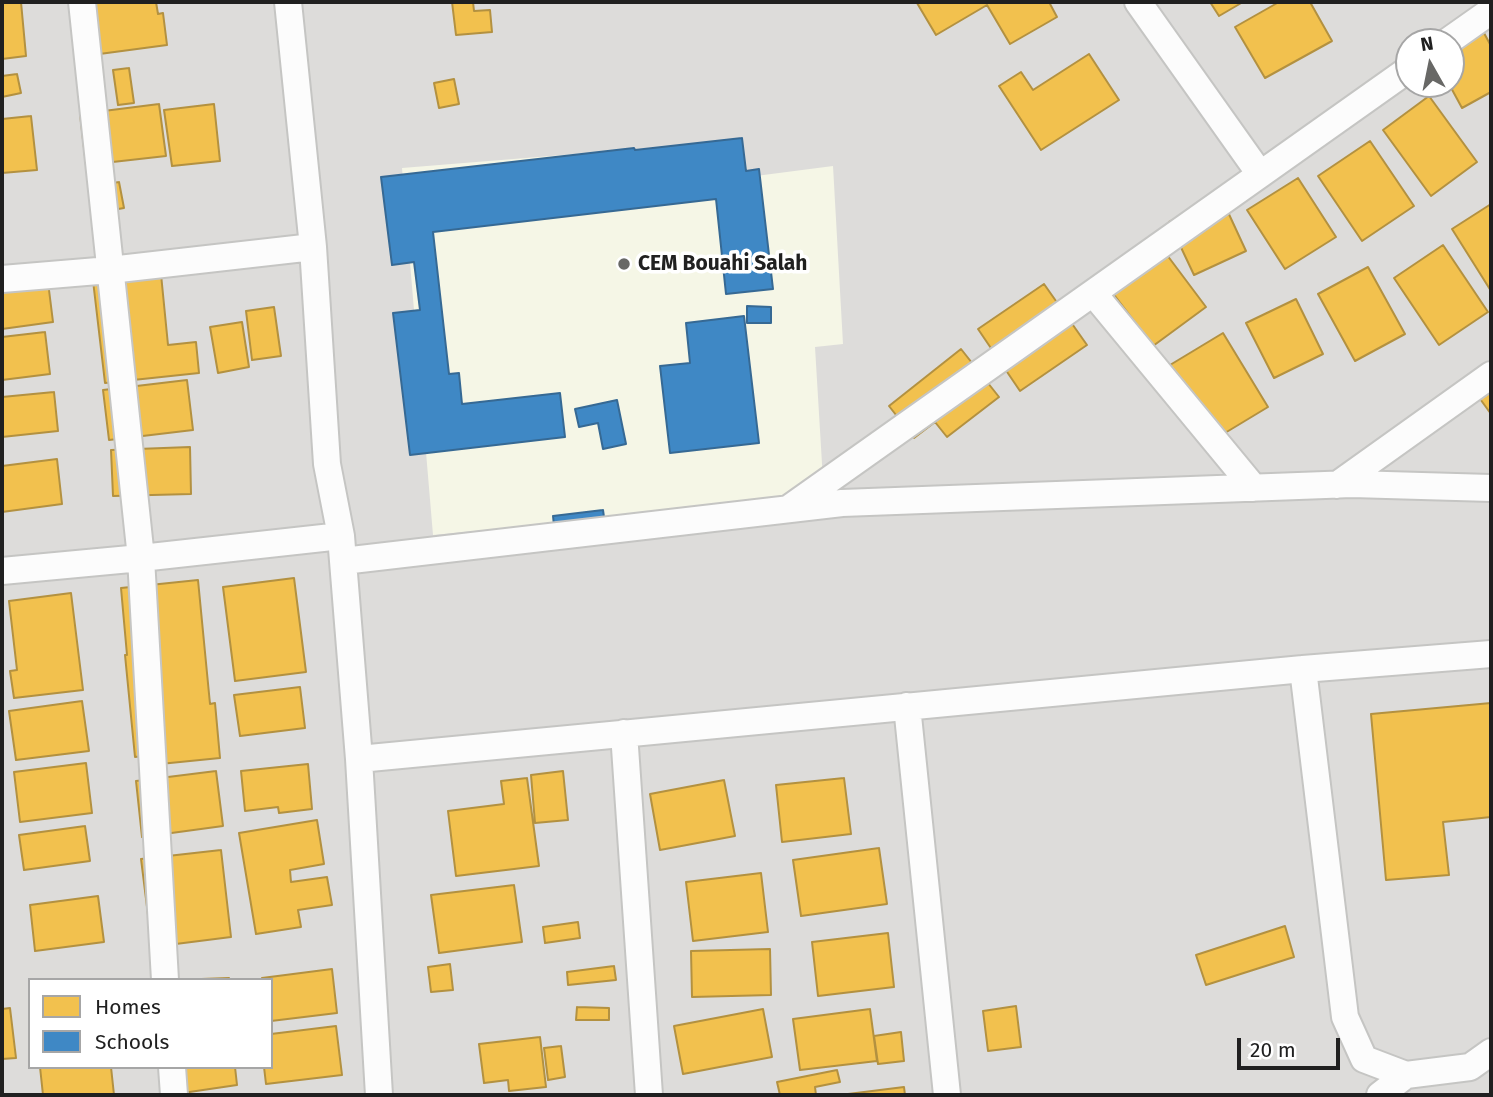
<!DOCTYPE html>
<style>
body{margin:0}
#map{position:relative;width:1493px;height:1097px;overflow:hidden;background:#eeede9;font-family:"Fira Sans",sans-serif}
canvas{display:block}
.frame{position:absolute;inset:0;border:4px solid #202020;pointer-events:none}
.legend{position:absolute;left:28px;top:978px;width:245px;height:91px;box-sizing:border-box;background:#fff;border:2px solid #a6a6a6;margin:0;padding:9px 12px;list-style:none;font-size:21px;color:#202020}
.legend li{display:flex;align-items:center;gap:14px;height:35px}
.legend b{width:35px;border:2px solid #a6a6a6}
.north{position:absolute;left:1395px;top:28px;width:70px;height:70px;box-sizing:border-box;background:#fff;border:2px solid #a6a6a6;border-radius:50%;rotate:351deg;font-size:19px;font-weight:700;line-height:28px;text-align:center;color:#202020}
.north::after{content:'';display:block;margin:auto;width:24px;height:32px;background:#686866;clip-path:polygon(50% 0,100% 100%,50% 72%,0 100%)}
.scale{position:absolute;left:1237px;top:1038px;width:103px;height:32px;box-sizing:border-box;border:4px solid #202020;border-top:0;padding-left:9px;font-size:21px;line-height:24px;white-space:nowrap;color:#202020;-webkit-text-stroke:5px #fff;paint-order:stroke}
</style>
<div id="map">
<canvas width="1493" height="1097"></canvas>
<div class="frame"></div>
<ul class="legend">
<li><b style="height:19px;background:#f2c14e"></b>Homes</li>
<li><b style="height:19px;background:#3f88c5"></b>Schools</li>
</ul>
<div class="north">N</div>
<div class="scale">20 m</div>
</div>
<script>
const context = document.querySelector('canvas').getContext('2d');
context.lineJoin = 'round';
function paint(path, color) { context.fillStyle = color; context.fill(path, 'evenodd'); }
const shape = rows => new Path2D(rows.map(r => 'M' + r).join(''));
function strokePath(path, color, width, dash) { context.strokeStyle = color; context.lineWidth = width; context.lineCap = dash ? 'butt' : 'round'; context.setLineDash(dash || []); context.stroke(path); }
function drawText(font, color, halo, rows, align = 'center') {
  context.font = font + ' "Fira Sans",sans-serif'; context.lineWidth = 7; context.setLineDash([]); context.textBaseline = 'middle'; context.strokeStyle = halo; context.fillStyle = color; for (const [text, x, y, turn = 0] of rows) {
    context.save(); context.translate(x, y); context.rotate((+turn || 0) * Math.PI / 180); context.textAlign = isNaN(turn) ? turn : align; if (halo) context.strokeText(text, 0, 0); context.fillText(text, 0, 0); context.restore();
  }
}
const residential = shape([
 [2,2,1491,2,1491,1095,2,1095],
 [1409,42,1451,42,1451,84,1409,84],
 [30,980,271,980,271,1067,30,1067]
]);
const education = shape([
 [687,145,694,184,833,166,843,344,815,347,824,497,433,535,402,168]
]);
const homes = shape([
 [2,2,21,2,26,56,2,59,2,2],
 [84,2,156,2,158,14,163,13,167,45,92,55,84,2],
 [452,2,473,2,474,11,490,10,492,32,456,35,452,2],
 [918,2,1049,2,1057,17,1010,44,987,5,936,35,917,3,918,2],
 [1210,2,1243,2,1219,16,1210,2],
 [1279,2,1310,2,1332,41,1265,78,1235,27,1279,2],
 [1484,33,1491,46,1491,92,1462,108,1449,84,1451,84,1451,51,1484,33],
 [1089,54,1119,100,1041,150,999,86,1021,72,1033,90,1089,54],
 [129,68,134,103,118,105,113,70,129,68],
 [17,74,21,93,2,97,2,76,17,74],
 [454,79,459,104,439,108,434,83,454,79],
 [1429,96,1477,162,1431,196,1383,130,1429,96],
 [159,104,166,156,86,165,80,114,159,104],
 [214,104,220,161,172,166,164,110,214,104],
 [31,116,37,170,2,173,2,119,31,116],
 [1370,141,1414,206,1362,241,1318,176,1370,141],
 [1298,178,1336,237,1285,269,1247,210,1298,178],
 [119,182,124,208,96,213,91,187,119,182],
 [1221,197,1246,251,1194,275,1169,222,1221,197],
 [1491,204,1491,291,1452,229,1491,204],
 [1152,235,1206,307,1153,346,1099,275,1152,235],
 [1443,245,1488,312,1439,345,1394,278,1443,245],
 [160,264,168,345,196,342,199,373,105,383,92,272,160,264],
 [1368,267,1405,334,1355,361,1318,294,1368,267],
 [47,274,53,322,2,329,2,279,47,274],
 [1044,284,1087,345,1020,391,978,329,1044,284],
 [1296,299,1323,354,1274,378,1246,323,1296,299],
 [274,307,281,356,252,360,246,311,274,307],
 [242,322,249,367,218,373,210,327,242,322],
 [45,332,50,374,2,380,2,337,45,332],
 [1223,333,1268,407,1215,439,1170,365,1223,333],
 [961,349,999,397,947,437,935,422,914,438,889,406,961,349],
 [1491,370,1491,414,1470,385,1491,370],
 [187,380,193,430,109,440,103,390,187,380],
 [54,392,58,431,2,437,2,397,54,392],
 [190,447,191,494,113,496,111,450,190,447],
 [57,459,62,504,2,512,2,466,57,459],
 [294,578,306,672,235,681,223,587,294,578],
 [198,580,210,704,215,703,220,758,160,764,159,754,135,757,125,655,127,655,121,588,198,580],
 [71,593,83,690,14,698,10,671,17,670,9,601,71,593],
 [300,687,305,728,240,736,234,695,300,687],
 [82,701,89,751,16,760,9,711,82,701],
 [1491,703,1491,817,1443,822,1449,875,1386,880,1371,714,1491,703],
 [86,763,92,813,20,822,14,772,86,763],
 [308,764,312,809,279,813,278,807,245,811,241,771,308,764],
 [216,771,223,826,142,837,136,781,216,771],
 [563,771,568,820,535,823,531,775,563,771],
 [527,778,539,866,456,876,448,811,504,804,501,781,527,778],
 [844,778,851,834,782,842,776,785,844,778],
 [724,780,735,836,660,850,650,794,724,780],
 [317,820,324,864,290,870,291,882,327,877,332,905,298,910,301,927,256,934,239,833,317,820],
 [85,826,90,861,24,870,19,835,85,826],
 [879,848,887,904,801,916,793,860,879,848],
 [221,850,231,937,152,947,141,859,221,850],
 [761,873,768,932,693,941,686,882,761,873],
 [514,885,522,942,439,953,431,895,514,885],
 [98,896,104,942,35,951,30,905,98,896],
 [578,922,580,938,545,943,543,927,578,922],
 [1285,926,1294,957,1206,985,1196,955,1285,926],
 [888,933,894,987,818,996,812,942,888,933],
 [770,949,771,995,692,997,691,951,770,949],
 [450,964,453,990,431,992,428,967,450,964],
 [614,966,616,980,568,985,567,972,614,966],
 [332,969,337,1013,271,1021,271,980,262,980,262,978,332,969],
 [229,978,229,980,174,980,229,978],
 [1016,1006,1021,1047,988,1051,983,1011,1016,1006],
 [577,1007,609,1008,609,1020,576,1020,577,1007],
 [10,1008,16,1058,2,1059,2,1009,10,1008],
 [763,1009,772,1057,683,1074,674,1026,763,1009],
 [870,1009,877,1061,800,1070,793,1019,870,1009],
 [336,1026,342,1075,266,1084,264,1067,271,1067,271,1034,336,1026],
 [901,1032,904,1061,878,1064,874,1036,901,1032],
 [540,1037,546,1087,509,1091,508,1080,484,1083,479,1044,540,1037],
 [561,1046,565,1077,548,1080,544,1048,561,1046],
 [40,1067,111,1067,114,1095,43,1095,40,1067],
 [165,1067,235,1067,237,1085,169,1095,165,1067],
 [837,1070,840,1082,815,1087,816,1095,780,1095,777,1082,837,1070],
 [904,1087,905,1095,840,1095,904,1087]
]);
const schools = shape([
 [742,138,746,171,759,169,773,289,726,294,716,199,433,232,449,374,459,373,462,404,560,393,565,437,410,455,393,313,420,310,414,262,392,265,381,177,634,148,635,150,742,138],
 [747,306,771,307,771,323,747,323,747,306],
 [744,316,759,443,670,453,660,366,690,363,686,323,744,316],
 [617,400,626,444,603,449,598,423,579,427,575,409,617,400],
 [603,510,607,539,556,545,553,516,603,510]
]);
const street = shape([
 [82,2,141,558,165,980],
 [288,2,313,247,327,464,341,536,343,561,359,759,379,1095],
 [1138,2,1260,174],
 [1447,42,1491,11],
 [2,279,110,270,313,247],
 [1093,293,1254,488],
 [1337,485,1491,375],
 [788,509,1409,69],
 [343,561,842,503,1352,484,1491,488],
 [2,571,141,558,341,536],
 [1303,669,1345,1017,1364,1059,1406,1075,1470,1067,1491,1052],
 [907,706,947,1095],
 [624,733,649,1095],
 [359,759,1303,669,1491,654],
 [172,1067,174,1095],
 [1380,1095,1406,1075]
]);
const markers = [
 [624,264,7,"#686866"]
];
const poiNames = [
 ["CEM Bouahi Salah",638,264]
];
paint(residential, '#dddcda');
paint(education, '#f5f6e6');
paint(homes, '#f2c14e');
strokePath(homes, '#b39140', 2);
paint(schools, '#3f88c5');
strokePath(schools, '#366994', 2);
strokePath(street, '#c5c5c3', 30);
strokePath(street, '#fcfcfc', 26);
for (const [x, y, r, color] of markers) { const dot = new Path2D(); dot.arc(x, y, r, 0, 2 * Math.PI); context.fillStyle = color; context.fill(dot); strokePath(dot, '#fff', 2.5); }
drawText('bold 21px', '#202020', '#fff', poiNames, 'left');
</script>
